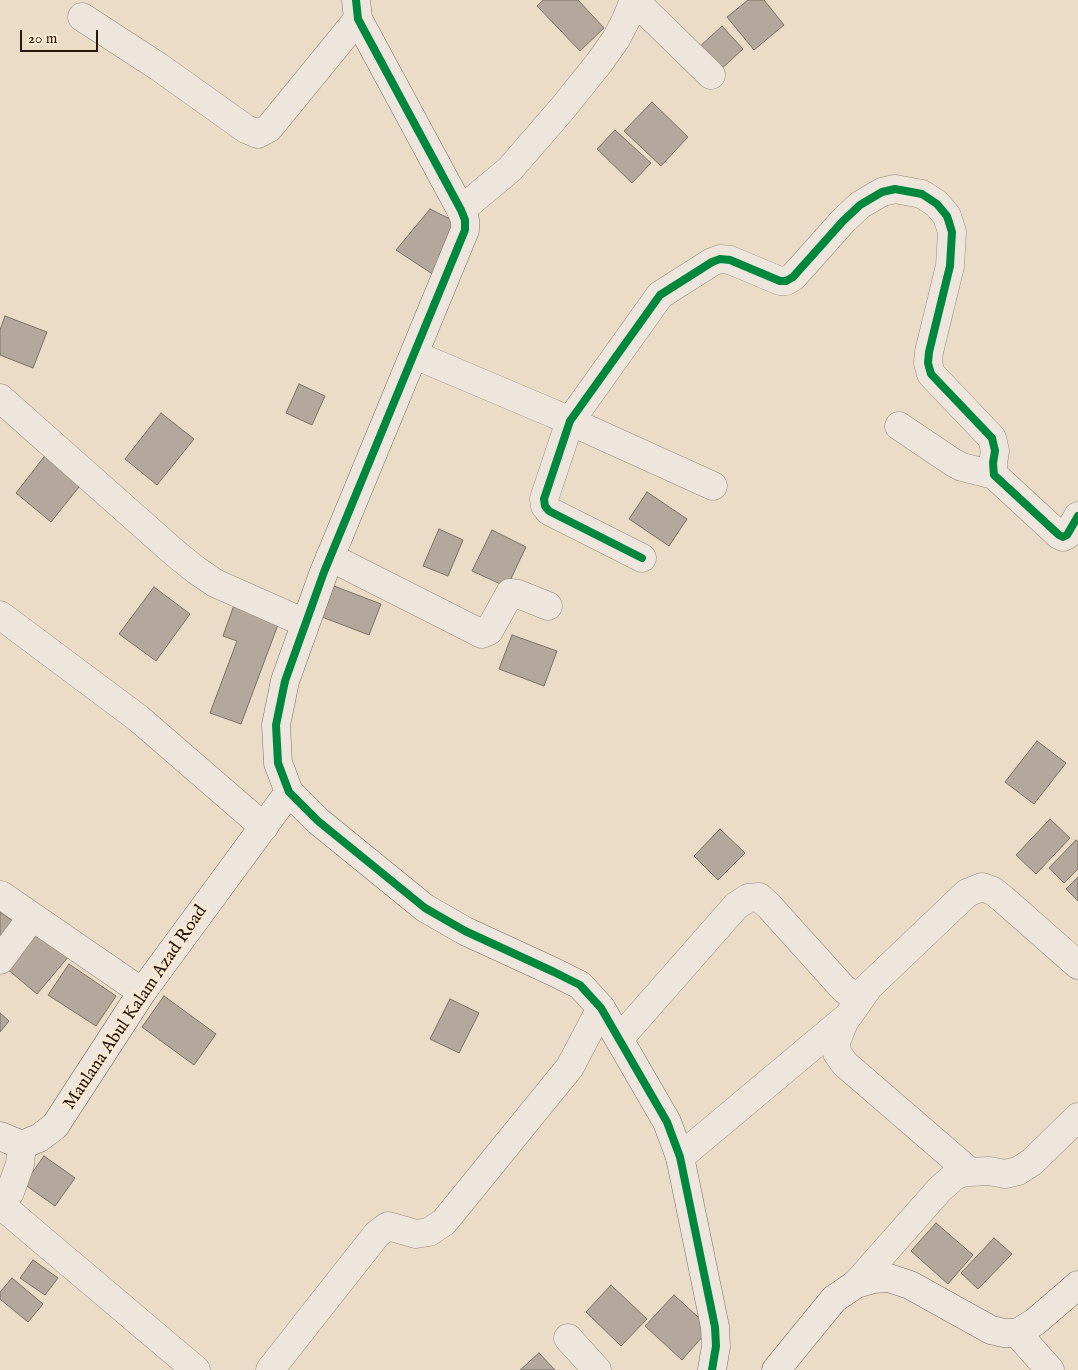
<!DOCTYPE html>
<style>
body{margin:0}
#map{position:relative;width:1078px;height:1370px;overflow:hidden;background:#ebdcc8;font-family:"IM FELL English",serif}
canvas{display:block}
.scale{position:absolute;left:20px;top:30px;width:78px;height:22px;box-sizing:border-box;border:2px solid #29160d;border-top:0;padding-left:6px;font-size:15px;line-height:18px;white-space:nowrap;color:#29160d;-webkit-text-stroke:4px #fbead2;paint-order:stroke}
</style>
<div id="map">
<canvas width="1078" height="1370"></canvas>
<div class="scale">20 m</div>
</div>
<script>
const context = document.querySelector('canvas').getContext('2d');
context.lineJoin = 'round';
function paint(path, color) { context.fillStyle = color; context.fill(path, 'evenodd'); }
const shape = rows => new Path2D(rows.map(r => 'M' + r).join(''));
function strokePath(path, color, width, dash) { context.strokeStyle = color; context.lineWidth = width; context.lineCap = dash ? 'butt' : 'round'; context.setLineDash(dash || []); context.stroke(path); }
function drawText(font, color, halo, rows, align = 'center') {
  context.font = font + ' "IM FELL English",serif'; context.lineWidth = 4.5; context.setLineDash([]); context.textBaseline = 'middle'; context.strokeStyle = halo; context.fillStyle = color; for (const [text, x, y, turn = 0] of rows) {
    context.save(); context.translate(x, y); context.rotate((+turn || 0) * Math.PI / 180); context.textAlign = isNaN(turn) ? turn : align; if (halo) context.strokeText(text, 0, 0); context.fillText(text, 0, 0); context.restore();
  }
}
const building = shape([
 [543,0,578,0,604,28,580,51,537,6,543,0],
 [748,0,764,0,784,25,754,50,727,17,748,0],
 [722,26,743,49,718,72,697,49,722,26],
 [652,102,688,137,661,166,624,131,652,102],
 [615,130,651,163,632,183,597,149,615,130],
 [430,209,462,225,437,277,396,250,430,209],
 [5,316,47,332,33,368,0,355,0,330,5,316],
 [299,384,325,396,312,425,286,413,299,384],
 [161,413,194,439,157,485,125,459,161,413],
 [47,453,83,482,51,522,16,493,47,453],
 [647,492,687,519,669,546,629,519,647,492],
 [439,529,463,540,448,576,423,566,439,529],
 [492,530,526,547,507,587,472,571,492,530],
 [334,586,381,604,369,635,322,617,334,586],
 [154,587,190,614,156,661,119,634,154,587],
 [234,605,279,622,241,724,210,713,237,641,223,636,234,605],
 [512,635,557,651,544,686,499,669,512,635],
 [1037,741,1066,763,1034,804,1005,782,1037,741],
 [1050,819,1070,838,1036,874,1016,855,1050,819],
 [720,829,745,853,718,880,694,856,720,829],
 [1076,840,1078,842,1078,869,1064,883,1049,868,1076,840],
 [1078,877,1078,901,1066,889,1078,877],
 [0,912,20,926,0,954,0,912],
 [38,930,69,956,37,994,6,968,38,930],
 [69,964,116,996,96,1026,48,995,69,964],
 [164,996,216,1034,194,1065,142,1027,164,996],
 [450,999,479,1013,459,1053,430,1039,450,999],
 [0,1013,9,1021,0,1032,0,1013],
 [44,1156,75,1178,55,1206,24,1184,44,1156],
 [936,1223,973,1255,948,1284,911,1251,936,1223],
 [994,1238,1012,1254,978,1289,961,1273,994,1238],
 [33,1260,58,1278,45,1295,20,1278,33,1260],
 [12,1278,43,1304,28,1322,0,1299,0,1292,12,1278],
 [611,1285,647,1319,621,1346,586,1312,611,1285],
 [674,1295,710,1328,682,1360,645,1326,674,1295],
 [539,1353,555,1370,520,1370,539,1353]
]);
const street = shape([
 [82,17,159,67,246,129,258,134,269,128,358,19],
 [461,210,510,169,562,109,599,63,616,39,626,20,634,0,711,75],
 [415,355,552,413,713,486],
 [0,398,176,554,196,570,215,583,305,623],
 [899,426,954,463,962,467,994,475],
 [330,557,482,634,489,631,510,593,518,594,548,606],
 [642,558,549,511,545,506,544,499,570,421,660,295,712,262,720,259,730,260,780,281,786,281,793,277,843,221,860,205,882,192,895,189,922,194,937,204,947,216,952,232,950,266,929,352,928,363,931,374,992,438,995,451,993,463,994,475,1059,535,1063,537,1067,535,1078,516],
 [0,615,138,718,264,827],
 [1,895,142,992],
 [0,960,32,917],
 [868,988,844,1022,836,1042,837,1053,845,1064,970,1172],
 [620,1038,736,906,748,898,759,897,769,906,842,987,850,994,861,994,967,893,982,887,993,891,1003,899,1078,965],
 [680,1157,846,1018],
 [2,1206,196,1370],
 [0,1209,10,1192,20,1164,22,1145],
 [856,1284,940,1189,957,1174,970,1172,989,1171,1005,1174,1018,1171,1032,1162,1078,1117],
 [1017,1333,1050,1370],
 [568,1338,597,1370],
 [270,1370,377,1234,388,1226,416,1234,429,1232,444,1222,570,1067,601,1008]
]);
const secondary = shape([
 [356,0,358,19,461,210,465,220,465,230,324,572,285,681,276,725,278,763,289,792,318,821,425,908,465,931,554,972,580,985,601,1008,667,1122,680,1157,715,1327,716,1346,712,1370],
 [0,1136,22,1145,39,1138,55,1126,142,992,289,792],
 [776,1370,834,1299,856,1284,873,1279,889,1278,910,1285,991,1330,1004,1333,1017,1333,1035,1322,1078,1285]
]);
const cycleway = shape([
 [356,0,358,19,461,210,465,220,465,230,324,572,285,681,276,725,278,763,289,792,318,821,425,908,465,931,554,972,580,985,601,1008,667,1122,680,1157,715,1327,716,1346,712,1370],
 [642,558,549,511,545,506,544,499,570,421,660,295,712,262,720,259,730,260,780,281,786,281,793,277,843,221,860,205,882,192,895,189,922,194,937,204,947,216,952,232,950,266,929,352,928,363,931,374,992,438,995,451,993,463,994,475,1059,535,1063,537,1067,535,1078,516]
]);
const streetNames = [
 ["Maulana Abul Kalam Azad Road",136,1008,-56]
];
paint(building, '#b3a89b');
strokePath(building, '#7b7166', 1);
strokePath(street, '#968c7f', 29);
strokePath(secondary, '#7b7166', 29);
strokePath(street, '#eee6dc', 28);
strokePath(secondary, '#eee6dc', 28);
strokePath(cycleway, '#00873e', 8);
drawText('18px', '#29160d', '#fbead2', streetNames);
</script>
